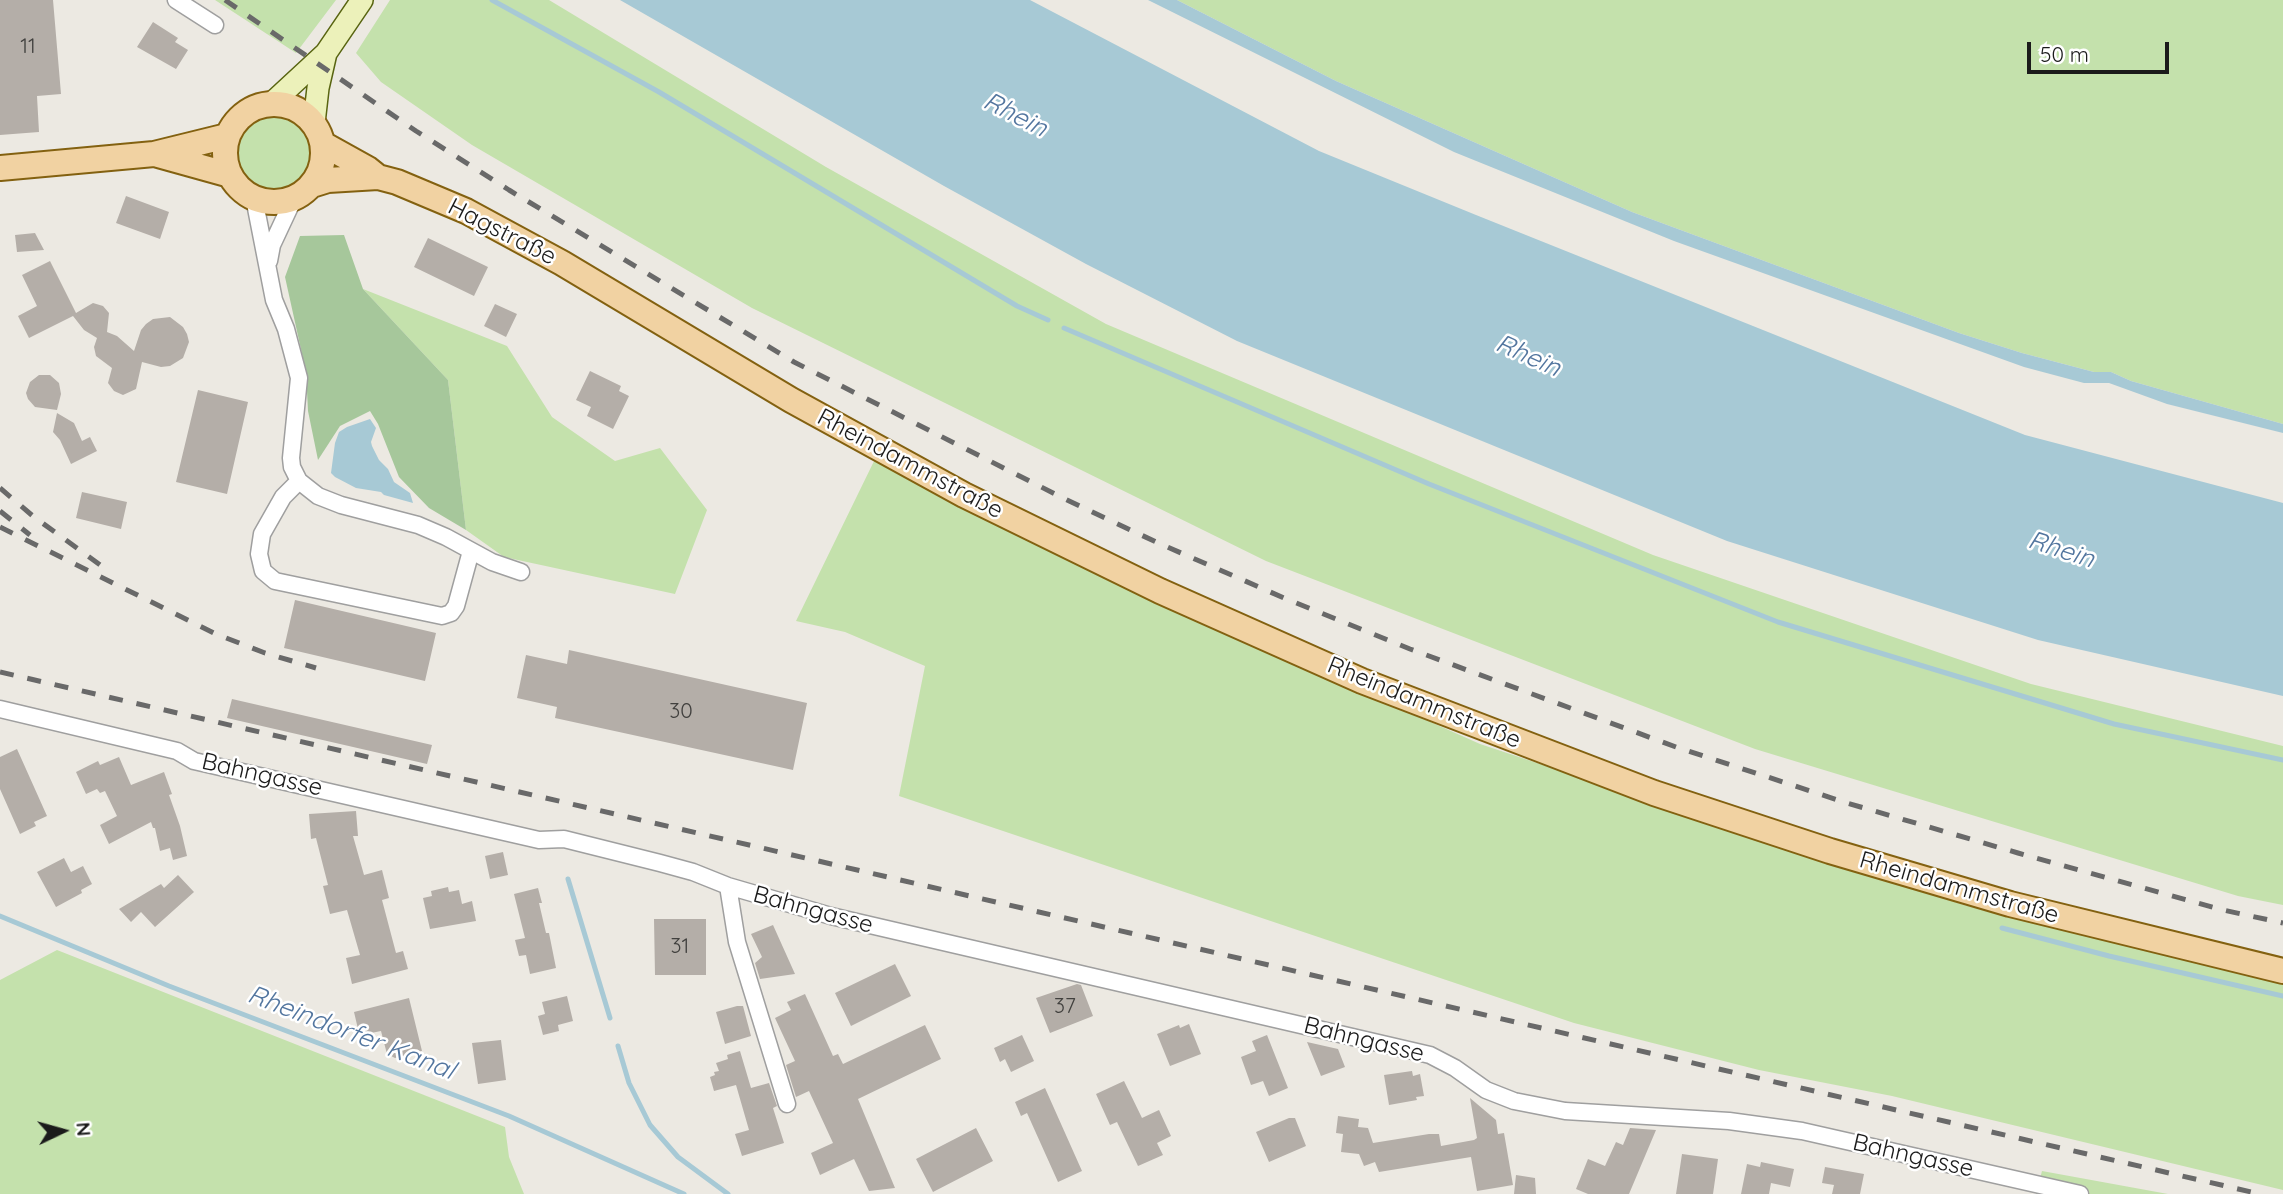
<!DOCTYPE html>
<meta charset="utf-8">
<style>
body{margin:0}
#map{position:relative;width:2283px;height:1194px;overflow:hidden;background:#ece9e2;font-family:Quicksand,sans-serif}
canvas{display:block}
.north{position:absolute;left:28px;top:1096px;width:70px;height:70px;-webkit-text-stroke:5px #fff;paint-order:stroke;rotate:85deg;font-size:19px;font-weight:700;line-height:28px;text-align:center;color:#1b1b1b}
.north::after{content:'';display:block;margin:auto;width:24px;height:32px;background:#1b1b1b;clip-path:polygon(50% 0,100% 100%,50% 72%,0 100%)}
.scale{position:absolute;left:2027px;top:42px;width:142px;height:32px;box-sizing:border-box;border:4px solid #1b1b1b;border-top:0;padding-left:9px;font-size:21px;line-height:24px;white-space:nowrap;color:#1b1b1b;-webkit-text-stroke:5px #fff;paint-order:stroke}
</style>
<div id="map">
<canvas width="2283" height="1194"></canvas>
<div class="north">N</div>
<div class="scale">50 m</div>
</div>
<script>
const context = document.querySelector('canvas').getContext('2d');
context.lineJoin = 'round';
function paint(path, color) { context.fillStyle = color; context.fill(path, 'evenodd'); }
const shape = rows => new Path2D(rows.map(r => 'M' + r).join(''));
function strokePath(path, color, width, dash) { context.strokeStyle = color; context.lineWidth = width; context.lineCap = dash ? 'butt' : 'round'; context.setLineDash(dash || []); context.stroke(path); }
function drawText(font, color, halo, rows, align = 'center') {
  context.font = font + ' Quicksand,sans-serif'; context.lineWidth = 5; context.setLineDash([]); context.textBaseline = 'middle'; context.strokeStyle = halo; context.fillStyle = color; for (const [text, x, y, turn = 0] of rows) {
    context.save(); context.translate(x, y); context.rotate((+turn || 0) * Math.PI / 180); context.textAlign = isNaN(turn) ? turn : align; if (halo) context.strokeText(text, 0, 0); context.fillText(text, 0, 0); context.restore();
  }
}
const grass = shape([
 [215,0,336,0,296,53],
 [390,0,549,0,826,167,1106,324,1653,555,2031,684,2283,746,2283,905,2238,896,1755,749,1266,561,752,308,472,145,381,82,356,53],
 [1177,0,2283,0,2283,424,2131,381,2111,372,2094,372,2022,353,1959,333,1632,212,1336,81],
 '237 154a37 37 0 1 1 74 0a37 37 0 1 1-74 0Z',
 [363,289,507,346,552,417,615,461,660,448,707,510,675,594,504,557,466,530,448,380],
 [877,455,1204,621,1480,744,1964,905,2283,979,2283,1190,1892,1096,1759,1070,1574,1023,899,796,925,666,845,632,796,621],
 [57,950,505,1127,509,1157,524,1194,0,1194,0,980],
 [2042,1171,2168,1194,2036,1194]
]);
const forest = shape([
 [344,235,363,289,448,380,466,530,429,508,399,477,378,424,370,411,340,426,318,460,308,411,306,372,285,277,300,236]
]);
const water = shape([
 [620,0,1030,0,1319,151,1476,215,2025,435,2283,503,2283,696,2038,640,1727,541,1237,341,1086,264,944,186],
 [1148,0,1177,0,1336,81,1632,212,1959,333,2022,353,2094,372,2111,372,2131,381,2283,424,2283,433,2167,404,2109,383,2084,383,2024,367,1674,241,1454,152],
 [370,419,376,428,371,442,372,446,379,460,388,469,394,482,410,493,413,503,384,495,381,492,356,488,335,477,331,473,335,443,339,432,347,427]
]);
const stream = shape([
 [492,0,659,92,1017,306,1048,320],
 [1064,328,1429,484,1778,622,2114,724,2283,760],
 [568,879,610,1018],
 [0,916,169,986,509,1116,684,1194],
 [2002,928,2109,956,2283,996],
 [618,1046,629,1083,650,1125,678,1157,728,1194]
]);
const building = shape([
 [0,0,53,0,61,94,37,96,39,132,0,135],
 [153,22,178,38,175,42,188,50,176,69,137,47],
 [126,196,169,212,160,239,116,223],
 [35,233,44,250,17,252,15,235],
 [428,238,488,267,474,296,414,267],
 [50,261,76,313,93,303,103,306,109,313,107,332,117,336,134,351,141,330,146,324,153,319,170,317,183,327,187,334,189,342,183,358,170,366,161,367,142,362,136,389,123,395,114,391,108,383,112,368,96,356,94,347,97,338,84,330,73,316,29,338,18,316,37,306,22,275],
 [495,304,517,314,506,337,484,326],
 [590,371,621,386,619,391,629,396,613,429,587,416,591,407,576,400],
 [39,375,50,375,59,383,61,394,57,410,35,407,28,399,26,393,30,382],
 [198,390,248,402,227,494,176,482],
 [57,413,74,423,82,441,90,437,97,451,71,464,60,440,53,432],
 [82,492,127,502,121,529,76,518],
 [295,600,436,633,425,681,284,648],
 [569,650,807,703,793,770,555,718,557,707,517,698,526,655,567,664],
 [232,699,432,745,427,764,227,718],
 [17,749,47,816,34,822,36,826,20,834,0,789,0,757],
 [119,757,131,785,164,772,172,794,169,795,180,826,187,856,173,860,170,848,160,851,155,828,153,828,151,822,109,844,100,825,117,816,105,791,100,793,97,789,86,794,76,772,98,761,100,765],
 [356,811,358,836,353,836,364,875,382,870,389,898,382,900,396,953,403,951,408,969,352,984,346,958,360,955,347,910,330,914,323,886,328,885,316,838,311,839,309,814],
 [503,852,508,875,490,879,485,856],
 [64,858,71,872,83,866,92,884,81,890,82,893,56,907,37,872],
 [178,875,194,892,155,927,141,912,131,922,119,909,161,884,164,888],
 [448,887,449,892,459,890,462,904,472,901,476,921,430,929,423,898,432,896,431,891],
 [538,888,542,903,539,903,546,933,549,933,556,968,530,974,526,955,519,956,515,940,525,938,514,894],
 [654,919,706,919,706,975,655,975],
 [773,925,795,974,760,979,755,963,762,957,751,934],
 [895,964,911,996,851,1026,835,993],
 [1077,984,1081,985,1093,1016,1050,1033,1036,998],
 [805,994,833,1056,838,1054,843,1064,925,1025,941,1059,858,1099,895,1188,869,1191,854,1159,820,1175,811,1153,833,1143,809,1091,796,1097,786,1065,795,1061,775,1018,791,1010,787,1002],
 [567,996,573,1021,558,1025,559,1031,543,1035,538,1016,545,1014,542,1002],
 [409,998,422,1051,395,1058,387,1054,381,1031,366,1034,365,1027,358,1029,354,1012],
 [737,1006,743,1006,751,1036,725,1044,716,1012],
 [1189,1024,1201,1054,1170,1066,1157,1034,1179,1025,1180,1028],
 [1022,1035,1034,1061,1011,1072,1005,1059,1000,1062,994,1048],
 [1267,1035,1288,1088,1269,1096,1263,1081,1251,1085,1241,1057,1256,1051,1252,1041],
 [501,1040,506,1080,478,1084,472,1043],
 [1307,1042,1338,1049,1345,1067,1321,1076],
 [740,1051,751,1088,769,1083,777,1106,773,1108,784,1143,742,1156,735,1134,749,1130,736,1085,714,1091,710,1077,715,1075,714,1072,719,1071,716,1063,728,1059,727,1055],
 [1412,1071,1413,1076,1420,1074,1424,1096,1416,1097,1417,1100,1389,1105,1384,1075],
 [1124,1081,1142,1118,1159,1110,1171,1136,1157,1143,1163,1155,1138,1166,1117,1122,1110,1125,1096,1094],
 [1045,1088,1082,1171,1058,1182,1027,1113,1021,1116,1015,1102],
 [1470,1098,1496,1120,1498,1134,1504,1133,1513,1185,1477,1191,1471,1157,1379,1172,1375,1162,1364,1166,1359,1154,1341,1152,1343,1134,1336,1133,1338,1116,1359,1119,1358,1127,1368,1128,1373,1143,1429,1134,1439,1134,1441,1146,1474,1140,1477,1138],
 [1289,1118,1295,1118,1306,1146,1269,1162,1256,1132],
 [976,1128,993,1161,933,1192,916,1159],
 [1630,1128,1656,1130,1629,1194,1588,1194,1576,1189,1588,1159,1605,1166,1616,1142,1623,1145],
 [1682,1154,1718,1159,1713,1194,1676,1194],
 [1761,1162,1794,1169,1790,1187,1771,1183,1769,1194,1741,1194,1747,1164,1760,1167],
 [1825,1167,1864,1174,1860,1194,1832,1194,1834,1185,1822,1183],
 [1516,1175,1535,1178,1536,1194,1514,1194]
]);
const street = shape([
 [176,0,215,25],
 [254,198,274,300,286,329,299,378,291,458,292,467,299,481,318,496,341,505,418,525,446,537,492,562,521,572],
 [269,261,272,245,294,198],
 [299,481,283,497,262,534,259,554,263,571,275,581,442,616,451,613,456,606,471,551],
 [0,709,177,751,194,761,539,840,564,839,660,863,693,872,728,886,831,916,1430,1055,1455,1068,1486,1090,1514,1101,1565,1111,1729,1121,1802,1131,2080,1194],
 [728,886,737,942,787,1104]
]);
const secondary = shape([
 [272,103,326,53,362,0],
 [314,123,318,88,326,53]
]);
const primary = shape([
 '225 153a49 49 0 1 1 98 0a49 49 0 1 1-98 0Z',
 [323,144,368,169,378,177],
 [158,155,230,175],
 [0,168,154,154,227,136],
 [312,185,328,180,378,177,397,182,466,211,562,263,791,400,964,495,1160,591,1362,681,1654,793,1830,851,2010,904,2283,971]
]);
const rail = shape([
 [225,0,416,131,509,190,794,362,1065,499,1156,542,1284,598,1410,649,1676,747,1847,803,2018,853,2223,910,2283,923],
 [0,488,34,517,110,572],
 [0,511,30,535],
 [0,527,216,634,265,653,316,668],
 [0,672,2260,1194]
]);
const numberNames = [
 ["11",28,47],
 ["30",681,712],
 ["31",680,947],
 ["37",1065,1007]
];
const streetNames = [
 ["Hagstraße",502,232,27],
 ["Rheindammstraße",910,464,28],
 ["Rheindammstraße",1424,703,22],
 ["Bahngasse",262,775,13],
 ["Rheindammstraße",1959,888,16],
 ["Bahngasse",813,910,15],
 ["Bahngasse",1364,1040,14],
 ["Bahngasse",1913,1156,13]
];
const waterNames = [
 ["Rhein",1015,115,27],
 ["Rhein",1528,356,24],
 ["Rhein",2061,550,18],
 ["Rheindorfer Kanal",351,1033,21]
];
paint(grass, '#c4e1ac');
paint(forest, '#a6c79b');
paint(water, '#a7c9d5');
strokePath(stream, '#a7c9d5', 5);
paint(building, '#b4aea8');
strokePath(street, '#9f9f9f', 19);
strokePath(secondary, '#586410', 24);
strokePath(primary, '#836110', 28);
strokePath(street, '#fff', 16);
strokePath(secondary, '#ecf1ba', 21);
strokePath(primary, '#f1d2a2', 24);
strokePath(rail, '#696969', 5, [14, 14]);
drawText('21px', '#41403e', null, numberNames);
drawText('24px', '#1b1b1b', '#fff', streetNames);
drawText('italic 26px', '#53769f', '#fff', waterNames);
</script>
